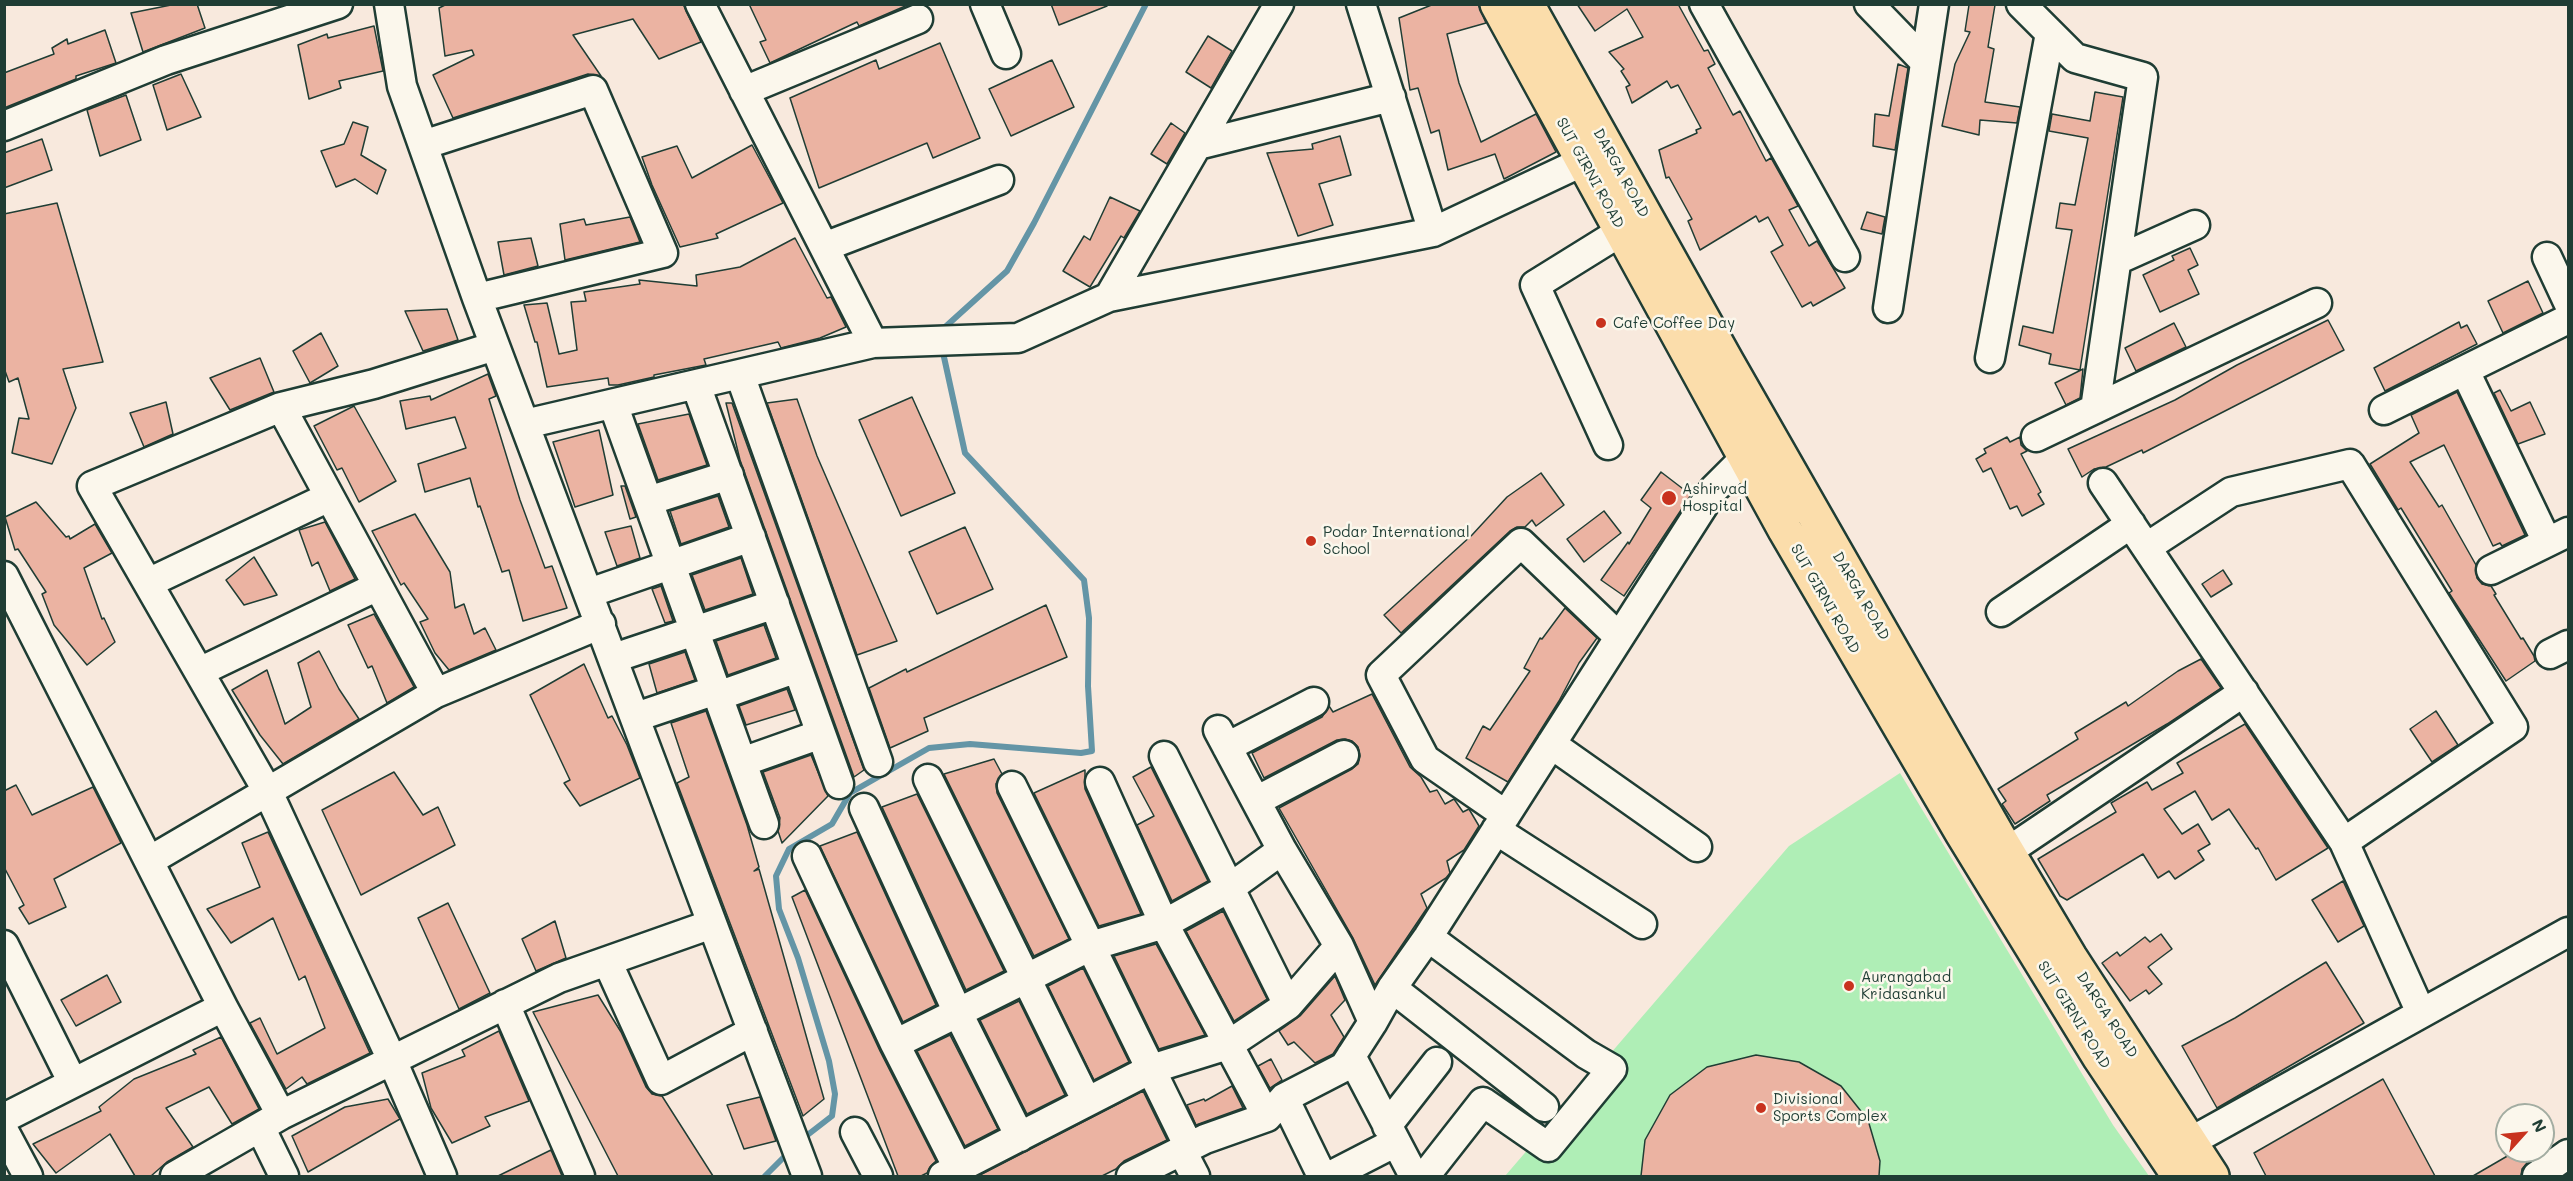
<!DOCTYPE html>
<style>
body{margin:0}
#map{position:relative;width:2573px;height:1181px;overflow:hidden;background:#f8e9dd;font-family:Mali,sans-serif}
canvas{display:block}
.frame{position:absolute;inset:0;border:6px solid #1f3d34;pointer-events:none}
.north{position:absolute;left:2495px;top:1103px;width:60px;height:60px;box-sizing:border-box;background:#fbf7ec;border:2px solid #a3ada2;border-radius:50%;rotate:63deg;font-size:16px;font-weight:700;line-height:24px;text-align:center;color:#1f3d34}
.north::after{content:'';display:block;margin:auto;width:21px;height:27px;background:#c8321e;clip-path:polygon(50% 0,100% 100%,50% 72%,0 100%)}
</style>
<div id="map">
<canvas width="2573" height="1181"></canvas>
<div class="frame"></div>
<div class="north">N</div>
</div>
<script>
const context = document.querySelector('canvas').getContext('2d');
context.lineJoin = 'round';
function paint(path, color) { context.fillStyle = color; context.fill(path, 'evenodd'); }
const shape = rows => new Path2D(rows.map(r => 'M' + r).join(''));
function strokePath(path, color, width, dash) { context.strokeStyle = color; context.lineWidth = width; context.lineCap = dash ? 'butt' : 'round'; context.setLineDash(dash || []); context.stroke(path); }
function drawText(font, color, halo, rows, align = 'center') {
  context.font = font + ' Mali,sans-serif'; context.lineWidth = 5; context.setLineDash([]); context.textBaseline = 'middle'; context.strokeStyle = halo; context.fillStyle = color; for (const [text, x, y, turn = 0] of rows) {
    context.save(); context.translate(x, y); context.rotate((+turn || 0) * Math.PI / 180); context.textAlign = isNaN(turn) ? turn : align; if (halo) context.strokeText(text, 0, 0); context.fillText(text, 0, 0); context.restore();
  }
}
const green = shape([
 [1900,773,2113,1125,2149,1176,1505,1176,1789,846]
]);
const stream = shape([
 [943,333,944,328,1007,271,1034,223,1146,4],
 [801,1140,832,1116,835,1094,829,1061,798,958,779,909,776,876,789,849,832,824,850,793,929,748,970,744,1081,753,1092,751,1088,686,1089,618,1084,580,965,453,942,348],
 [765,1176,790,1151]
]);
const building = shape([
 [176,4,197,4,205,28,143,52,131,13,176,4],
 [447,4,683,4,701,42,659,59,633,19,573,35,601,76,588,74,453,118,433,75,474,55,472,50,445,56,439,8,447,4],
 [749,4,910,4,859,26,857,22,770,63,760,42,766,40,749,4],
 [1051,4,1107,4,1107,6,1059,25,1051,4],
 [1434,4,1478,4,1486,23,1447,34,1459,83,1481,142,1536,114,1556,152,1504,179,1495,154,1448,170,1439,130,1431,133,1418,88,1410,90,1399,18,1434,4],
 [1577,4,1678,4,1704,51,1708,50,1715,64,1708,68,1733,115,1740,111,1766,161,1771,158,1798,206,1789,210,1809,246,1817,241,1845,288,1813,306,1811,302,1802,307,1771,252,1783,245,1768,217,1759,222,1756,216,1700,250,1688,221,1692,219,1669,177,1666,178,1659,150,1697,133,1696,130,1701,128,1678,85,1671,88,1667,81,1632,103,1626,87,1630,85,1621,71,1624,69,1609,52,1643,37,1627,9,1595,31,1577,4],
 [1969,5,1995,5,1988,47,1994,49,1985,102,2020,107,2017,123,1980,120,1979,135,1942,126,1955,64,1970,32,1965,31,1969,5],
 [374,26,383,71,339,81,341,88,309,99,298,45,327,34,328,38,374,26],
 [105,30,116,63,76,76,76,79,4,108,4,73,54,54,52,48,67,39,68,44,105,30],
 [1208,36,1232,51,1211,88,1186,72,1208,36],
 [940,43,980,138,933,158,927,143,819,188,790,98,876,60,879,69,940,43],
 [1052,60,1074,107,1011,136,989,89,1052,60],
 [1898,64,1908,68,1895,150,1873,146,1875,114,1889,116,1898,64],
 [181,74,201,117,167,130,153,85,181,74],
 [2095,92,2123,97,2080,370,2049,364,2051,354,2019,345,2023,326,2053,333,2072,230,2056,228,2060,203,2075,205,2088,138,2049,131,2052,114,2090,121,2095,92],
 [126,95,141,140,100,156,87,110,126,95],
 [353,122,368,127,361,155,386,170,377,194,355,179,336,187,321,151,344,144,353,122],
 [1171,123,1185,133,1167,164,1151,154,1171,123],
 [1340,136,1351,175,1319,184,1333,225,1298,236,1267,153,1313,149,1312,144,1340,136],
 [42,139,52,170,4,188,4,153,42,139],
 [752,145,783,203,716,234,718,238,680,247,652,185,642,157,677,146,692,178,752,145],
 [1110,197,1140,211,1124,238,1121,236,1090,287,1063,271,1084,236,1090,240,1110,197],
 [57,203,103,362,63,369,76,408,52,464,12,453,19,418,29,419,18,378,9,382,4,368,4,214,57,203],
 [1867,212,1885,217,1882,234,1861,229,1867,212],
 [630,217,640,242,565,260,560,224,584,219,586,225,630,217],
 [531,238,538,266,504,275,498,242,531,238],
 [795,238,827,298,831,297,846,327,820,338,781,348,778,342,704,359,706,365,654,375,654,377,618,385,609,385,608,378,547,387,537,342,535,342,524,305,547,303,559,354,577,350,571,302,586,301,584,292,640,284,639,280,697,286,696,275,740,267,795,238],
 [2190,248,2198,265,2188,270,2199,294,2160,312,2143,275,2174,260,2172,256,2190,248],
 [2528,281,2543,313,2503,333,2488,301,2528,281],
 [447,309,458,340,423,351,405,311,447,309],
 [2328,320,2344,350,2143,453,2142,450,2106,467,2094,469,2082,477,2068,449,2175,400,2237,365,2328,320],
 [2459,322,2461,328,2467,325,2477,344,2385,391,2374,368,2459,322],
 [2174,323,2186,347,2136,371,2125,348,2174,323],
 [321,333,338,366,310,383,293,351,321,333],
 [260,358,274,392,230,410,210,378,260,358],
 [2083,369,2080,398,2066,405,2055,383,2083,369],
 [488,374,496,396,489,399,520,500,545,568,552,566,567,608,523,621,509,570,502,572,480,506,478,507,470,478,425,492,418,464,466,448,455,417,406,429,400,401,430,396,431,400,488,374],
 [2500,390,2511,411,2530,402,2545,434,2518,444,2494,393,2500,390],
 [2457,392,2525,535,2502,546,2500,543,2493,546,2444,445,2410,462,2439,507,2442,505,2476,565,2477,578,2482,584,2491,586,2496,594,2494,595,2521,639,2523,638,2534,656,2535,661,2506,681,2449,593,2452,591,2401,508,2398,510,2370,464,2419,433,2411,415,2457,392],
 [912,397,955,493,901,516,859,420,912,397],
 [797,399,817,456,897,641,857,655,767,403,797,399],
 [166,402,173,434,144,447,130,413,166,402],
 [726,403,732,403,864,770,854,777,740,460,726,403],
 [354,406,396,481,359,502,342,468,337,470,314,426,354,406],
 [689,414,707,465,658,480,638,424,689,414],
 [599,430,613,495,575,507,553,442,599,430],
 [2007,437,2010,442,2020,437,2021,445,2027,451,2021,454,2041,492,2038,494,2044,504,2022,516,2017,506,2010,509,1991,468,1983,472,1976,459,1986,453,1984,449,2007,437],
 [1661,472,1691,495,1624,596,1601,580,1628,542,1629,544,1651,508,1641,500,1661,472],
 [1541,473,1564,505,1536,526,1532,520,1525,527,1517,527,1510,531,1401,633,1384,615,1472,535,1507,497,1541,473],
 [621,486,625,486,636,517,630,519,621,486],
 [718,496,729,527,681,544,670,511,718,496],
 [36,502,66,537,69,536,70,539,95,524,112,553,84,568,102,619,104,618,115,642,87,665,54,625,42,594,46,592,18,549,15,550,5,517,36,502],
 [1604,511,1621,533,1584,562,1567,539,1604,511],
 [415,514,450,572,455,608,464,604,474,634,485,628,496,650,449,670,435,653,420,622,428,619,404,583,401,585,372,531,415,514],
 [325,522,355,579,330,591,318,562,312,566,299,530,325,522],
 [631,526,640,558,617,566,605,532,631,526],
 [965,527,993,589,937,614,909,552,965,527],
 [254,557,277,595,244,605,226,580,254,557],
 [741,558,753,594,705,610,692,575,741,558],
 [2223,570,2232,584,2211,597,2202,584,2223,570],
 [661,586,673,621,665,623,652,589,661,586],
 [1046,605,1067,657,924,718,928,731,890,748,869,688,906,669,907,672,1046,605],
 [1565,608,1597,638,1579,663,1559,701,1508,782,1466,758,1483,726,1490,730,1530,671,1524,668,1540,638,1542,639,1565,608],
 [374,614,414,687,387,703,372,666,368,668,348,625,374,614],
 [764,625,776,658,728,675,716,641,764,625],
 [319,651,339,689,359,719,283,764,260,735,232,690,267,670,285,724,311,707,298,663,319,651],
 [685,652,695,680,657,693,649,664,685,652],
 [2201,659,2221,688,2167,724,2047,795,2050,801,2015,824,2002,804,2006,801,1998,789,2078,739,2075,733,2126,702,2128,706,2178,671,2201,659],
 [584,664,608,718,612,716,627,745,640,778,580,806,564,783,570,780,530,695,584,664],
 [787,689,795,710,746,725,739,706,787,689],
 [1372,694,1410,767,1421,777,1430,792,1437,790,1445,804,1454,799,1463,812,1469,809,1479,826,1464,850,1447,861,1450,873,1446,878,1421,894,1427,908,1375,985,1353,938,1279,808,1352,769,1358,764,1360,756,1358,747,1352,741,1345,739,1337,740,1264,778,1252,753,1322,717,1329,706,1333,712,1372,694],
 [706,711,747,825,759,867,754,871,759,869,824,1099,803,1116,677,783,689,777,671,723,706,711],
 [2436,711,2458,745,2432,762,2410,729,2436,711],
 [2245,724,2328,848,2276,880,2258,848,2256,849,2229,809,2212,820,2195,791,2164,809,2182,834,2198,824,2210,844,2198,851,2204,860,2175,879,2169,871,2158,878,2143,854,2067,900,2060,896,2038,859,2116,812,2111,803,2147,782,2152,790,2183,773,2177,763,2245,724],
 [811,755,828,796,782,843,778,831,780,818,763,772,811,755],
 [994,759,1002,774,996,784,997,793,1069,939,1034,956,944,774,994,759],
 [1151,767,1208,881,1172,901,1137,825,1154,816,1133,777,1151,767],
 [1085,770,1085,789,1141,914,1099,926,1034,793,1085,770],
 [394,772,423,815,438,807,455,845,361,895,322,810,394,772],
 [16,785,32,815,93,787,121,843,54,879,66,907,29,924,19,908,24,905,4,867,4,791,16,785],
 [917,794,1004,971,966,990,882,807,917,794],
 [268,832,370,1053,307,1084,302,1077,286,1089,250,1023,260,1018,277,1054,325,1028,305,976,299,980,273,918,231,943,207,909,260,887,242,843,268,832],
 [857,832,936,1005,903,1022,820,846,857,832],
 [2343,881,2364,926,2338,942,2312,900,2343,881],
 [805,890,880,1051,936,1161,930,1167,927,1173,921,1176,898,1176,792,897,805,890],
 [448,903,490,993,459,1009,418,918,448,903],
 [1223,911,1267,999,1234,1021,1186,931,1223,911],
 [555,921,566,958,536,971,522,939,555,921],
 [2161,934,2172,949,2148,967,2162,984,2149,994,2146,990,2130,1001,2102,963,2117,952,2120,956,2145,937,2150,942,2161,934],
 [1156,944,1205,1035,1159,1049,1114,956,1156,944],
 [2326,962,2364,1023,2217,1108,2182,1046,2235,1018,2326,962],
 [1083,968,1129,1062,1094,1080,1048,986,1083,968],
 [107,975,121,1002,76,1026,61,1000,107,975],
 [1335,976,1345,1000,1331,1015,1344,1037,1333,1054,1315,1063,1294,1042,1288,1045,1279,1031,1300,1016,1335,976],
 [598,995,621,1032,646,1087,652,1094,662,1096,713,1176,618,1176,533,1012,598,995],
 [1019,1001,1065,1095,1027,1114,980,1020,1019,1001],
 [499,1031,529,1101,485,1117,490,1126,452,1143,431,1108,422,1073,465,1056,462,1050,499,1031],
 [950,1035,998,1129,965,1146,917,1051,950,1035],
 [221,1037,259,1109,232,1124,209,1087,166,1108,193,1147,167,1162,151,1176,135,1176,110,1134,56,1173,33,1144,101,1111,99,1107,134,1079,196,1054,193,1050,221,1037],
 [1756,1055,1799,1062,1841,1086,1868,1120,1880,1161,1879,1176,1641,1176,1645,1140,1670,1095,1707,1067,1756,1055],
 [1271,1059,1282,1080,1270,1088,1258,1066,1271,1059],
 [2383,1079,2435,1176,2266,1176,2254,1153,2383,1079],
 [1232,1086,1243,1108,1196,1125,1187,1105,1204,1099,1205,1101,1232,1086],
 [1143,1091,1167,1140,1124,1161,1116,1169,1102,1176,978,1176,1143,1091],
 [760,1097,776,1141,744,1149,727,1105,760,1097],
 [388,1099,400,1119,308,1172,292,1136,345,1107,388,1099],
 [551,1150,562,1176,498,1176,551,1150],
 [2516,1151,2520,1151,2527,1163,2522,1169,2521,1176,2473,1176,2516,1151]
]);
const minor = shape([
 [389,4,402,86,477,298,807,1176],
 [700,4,873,343],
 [985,4,1006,54],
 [1361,4,1433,232],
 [1704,4,1845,257],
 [1869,4,1925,62],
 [2021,4,2075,58,2143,77,2095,409],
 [744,91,918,19],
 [4,126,166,60,338,4],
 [423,145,593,90,663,253,477,298],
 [1198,145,1391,97],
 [824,247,999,180],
 [2547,257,2568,302],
 [2117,260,2195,225],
 [1109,297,1279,4],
 [1888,308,1934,4],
 [1990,358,2050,33],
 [2465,371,2547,542],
 [740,375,878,762],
 [696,385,839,784],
 [613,404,764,824],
 [281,407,436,693],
 [2384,410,2568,319],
 [525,424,873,343,1018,338,1109,297,1433,232,1584,161],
 [2036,437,2317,303],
 [1608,445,1535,285,1622,231],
 [2103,483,2344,842,2421,1013],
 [648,501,729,475],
 [2147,547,2231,492,2350,464,2513,727,2344,842],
 [2491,570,2568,532],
 [4,576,223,1007,281,1115],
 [148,583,329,497],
 [589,593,751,537],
 [2001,612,2131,524],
 [2550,654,2568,645],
 [614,658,775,604],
 [199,672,378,586],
 [718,696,797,668],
 [636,717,716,690],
 [1218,730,1282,850,1339,946,1373,1022],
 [1551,744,1697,847],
 [1227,747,1314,702],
 [1164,756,1288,1005],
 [742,762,821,734],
 [928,779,1087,1102],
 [1100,782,1164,924,1267,1117],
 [1012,786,1189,1147],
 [1256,801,1344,755],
 [864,808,958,1013,1020,1137],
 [1506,815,1425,759,1381,675,1521,543,1619,637],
 [1496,830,1642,924],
 [807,856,895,1044,962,1176],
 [149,861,436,693,601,624],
 [1989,864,2244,692],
 [4,945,73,1083],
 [607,961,661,1080,753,1031],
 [1392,988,1544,1107],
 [505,1004,580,1176],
 [895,1044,1091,946,1164,924,1231,887,1282,850],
 [1351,1056,1414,1176],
 [1284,1098,1322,1176],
 [4,1118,223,1007],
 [1387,1126,1437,1062],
 [260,1127,284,1176],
 [4,1131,28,1176],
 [855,1132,878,1176],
 [1182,1151,1195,1176],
 [2170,1153,2568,932],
 [175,1176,281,1115,559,978,712,924],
 [442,1176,392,1060,268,792,92,486,281,407,374,384,495,346],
 [943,1176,1151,1069,1228,1045,1288,1005,1339,946],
 [1131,1176,1205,1139,1267,1117,1284,1098,1344,1067,1373,1022,1392,988,1428,937,1714,489,1761,442],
 [1330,1176,1396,1142],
 [1425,1176,1483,1102,1548,1147,1612,1069,1586,1054,1428,937],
 [2537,1176,2568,1154]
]);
const major = shape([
 [1497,4,1785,530,1962,833,2100,1058,2179,1176],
 [1527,4,1727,362,2002,843,2070,957,2212,1176]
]);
const markers = [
 [1601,323,6,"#c8321e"],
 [1669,498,8,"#c8321e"],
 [1311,541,6,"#c8321e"],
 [1849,986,6,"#c8321e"],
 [1761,1108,6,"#c8321e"]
];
const streetNames = [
 ["SUT GIRNI ROAD",1590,173,61],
 ["DARGA ROAD",1621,173,61],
 ["DARGA ROAD",1861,596,60],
 ["SUT GIRNI ROAD",1825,599,60],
 ["SUT GIRNI ROAD",2074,1015,58],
 ["DARGA ROAD",2107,1015,57]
];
const poiNames = [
 ["Cafe Coffee Day",1613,323],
 ["Ashirvad",1682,489],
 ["Hospital",1682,506],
 ["Podar International",1323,532],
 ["School",1323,549],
 ["Aurangabad",1861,977],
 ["Kridasankul",1861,994],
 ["Divisional",1773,1099],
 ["Sports Complex",1773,1116]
];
paint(green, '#afeeb6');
strokePath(stream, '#6495a6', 6);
paint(building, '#ebb3a2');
strokePath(building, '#1f3d34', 1.5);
strokePath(minor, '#1f3d34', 33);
strokePath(major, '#1f3d34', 38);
strokePath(minor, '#fbf7ec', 28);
strokePath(major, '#fbddab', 33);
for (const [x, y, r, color] of markers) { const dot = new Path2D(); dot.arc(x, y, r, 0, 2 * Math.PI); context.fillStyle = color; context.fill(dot); strokePath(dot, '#fbf7ec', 2); }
drawText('15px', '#1f3d34', '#fbf7ec', streetNames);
drawText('15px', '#1f3d34', '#fbf7ec', poiNames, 'left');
</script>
